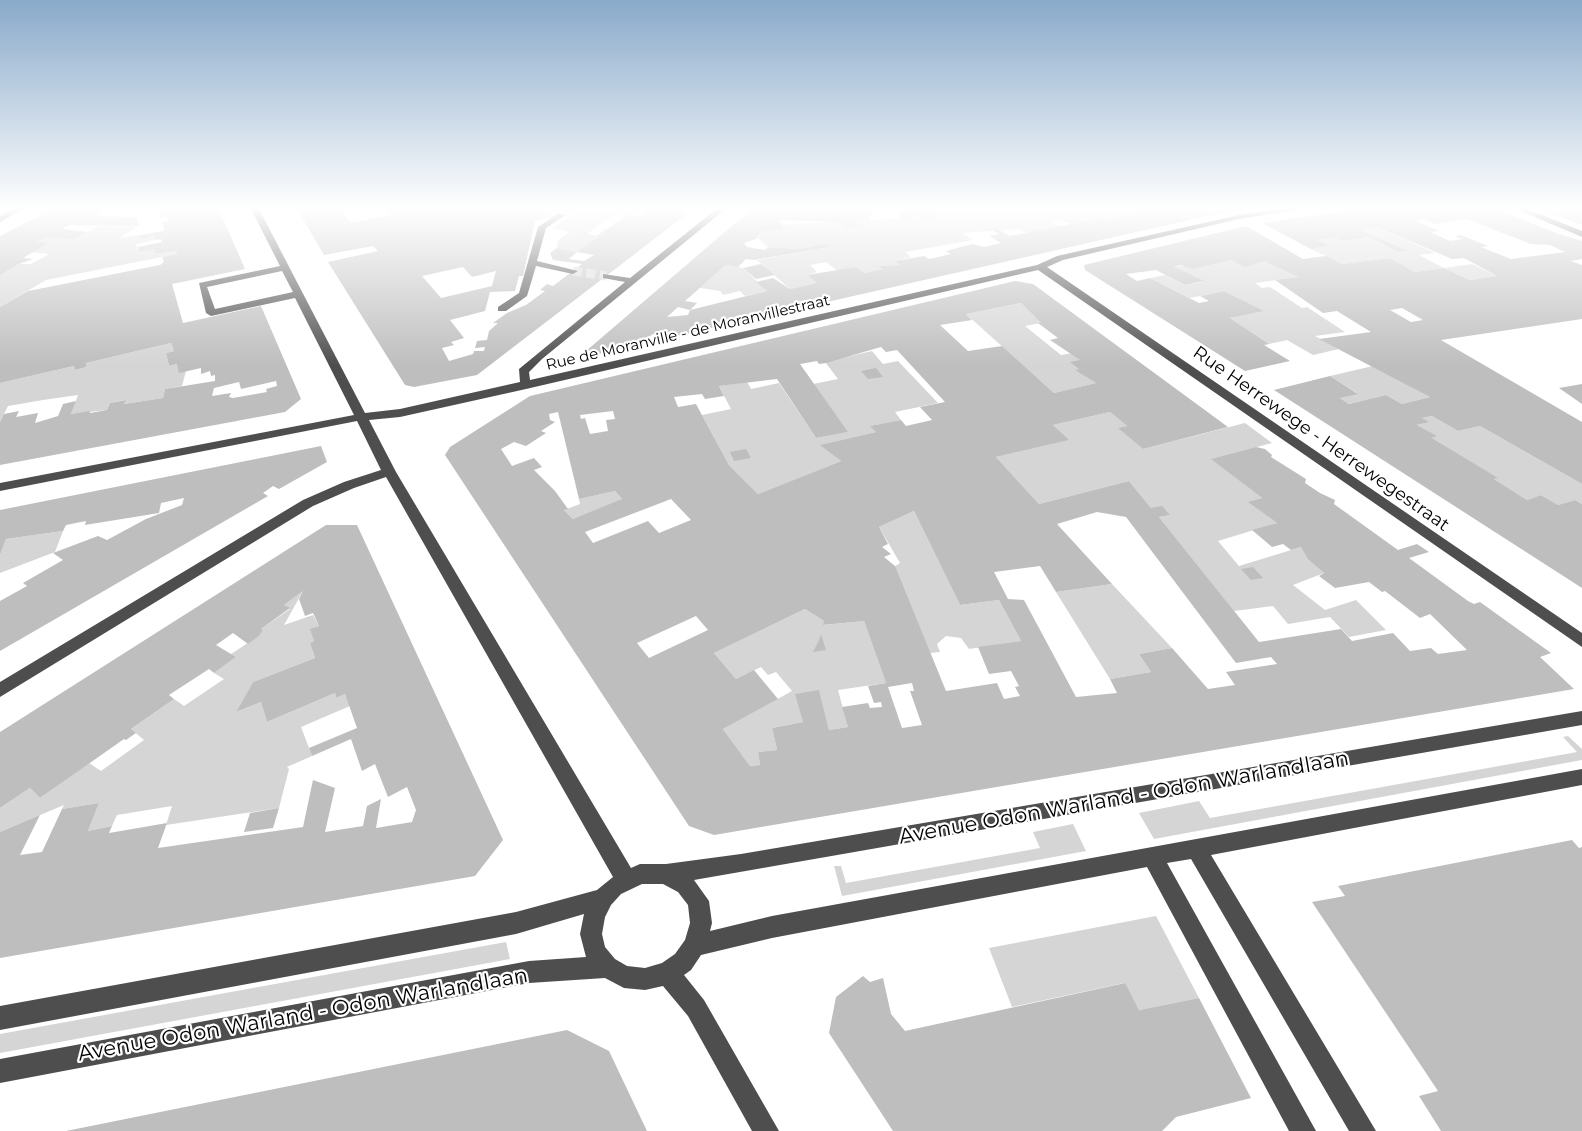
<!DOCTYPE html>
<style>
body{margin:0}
canvas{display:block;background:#fff}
</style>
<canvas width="1582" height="1131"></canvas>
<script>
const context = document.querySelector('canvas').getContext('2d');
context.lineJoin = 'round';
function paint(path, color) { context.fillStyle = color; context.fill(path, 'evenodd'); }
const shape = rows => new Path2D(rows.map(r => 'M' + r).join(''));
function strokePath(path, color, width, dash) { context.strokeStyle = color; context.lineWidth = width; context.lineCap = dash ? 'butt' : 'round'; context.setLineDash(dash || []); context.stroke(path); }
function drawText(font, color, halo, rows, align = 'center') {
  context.font = font + ' Montserrat,sans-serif'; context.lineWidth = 4.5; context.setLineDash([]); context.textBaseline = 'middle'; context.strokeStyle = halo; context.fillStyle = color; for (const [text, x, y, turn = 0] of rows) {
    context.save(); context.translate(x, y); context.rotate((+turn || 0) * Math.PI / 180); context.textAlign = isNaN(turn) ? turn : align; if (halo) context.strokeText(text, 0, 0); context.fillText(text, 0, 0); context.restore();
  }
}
const green = shape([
 [555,207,638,207,634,209,638,210,629,217,616,214,596,227,587,234,599,236,577,252,557,248,558,240,570,232,552,228,574,215,544,209],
 [924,207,1136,207,1144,212,1112,213,1118,218,1107,221,1101,218,1093,220,1097,223,1092,224,1087,221,1076,223,1068,219,1053,222,1058,226,1026,233,1019,229,962,233,973,240,905,252,911,257,894,261,900,265,879,266,883,269,865,273,856,267,838,271,826,262,810,265,817,272,807,275,817,283,790,289,757,260,830,247,826,244,796,249,768,247,758,238,763,231,781,230,784,225,837,222,846,228,861,225,856,221,922,217,927,221,937,219,934,217,942,216,942,212,923,211],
 [99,226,137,227,119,238,140,235,141,239,155,236,155,240,136,244,139,252,155,249,157,254,176,251,177,254,46,280,0,307,0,275,19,264,31,264,49,254,31,252,37,242,45,238,75,239],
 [1377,227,1435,253,1419,255,1444,268,1472,264,1497,276,1470,280,1444,268,1415,272,1390,258,1342,264,1311,249,1328,246,1318,240,1334,238,1343,241,1368,237,1399,252,1407,251,1361,230],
 [1231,260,1245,266,1264,261,1298,277,1255,283,1262,288,1270,287,1302,308,1307,307,1345,332,1315,336,1339,349,1313,355,1287,340,1269,344,1230,318,1263,311,1224,291,1190,298,1150,278,1165,275,1185,285,1203,282,1174,267],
 [726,265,743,268,767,291,745,296,740,291,723,295,720,291,700,288],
 [1021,303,1041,323,1025,326,1061,355,1072,353,1080,360,1079,369,1076,370,1096,383,1054,393,966,314],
 [171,343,174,351,166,353,169,366,177,364,186,371,182,386,165,389,163,398,124,404,125,400,110,403,107,410,71,414,78,395,43,400,8,406,0,422,0,383,74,366,75,370,86,367,86,363],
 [872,351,883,364,898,361,938,403,895,412,901,420,871,426,876,432,821,445,841,461,758,494,729,465,702,415,731,409,719,386,747,382,751,389,779,383,816,438,847,432,813,384,838,379,825,362],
 [1373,366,1430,397,1402,404,1386,395,1349,404,1340,398,1357,393,1330,376],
 [1110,412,1127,426,1119,428,1143,449,1245,423,1272,443,1212,459,1262,498,1249,502,1277,523,1218,541,1239,566,1301,547,1309,559,1324,573,1293,585,1325,610,1356,600,1386,630,1349,637,1330,617,1288,624,1273,606,1234,611,1159,517,1170,515,1151,508,1129,481,1039,504,996,457,1068,440,1053,425],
 [1432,416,1458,431,1480,426,1582,484,1582,504,1575,500,1558,505,1541,495,1527,500,1494,479,1497,478,1432,438,1436,436,1417,425,1428,422,1422,418],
 [615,491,622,499,604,508,573,519,564,510,580,504,579,499],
 [914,511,960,605,999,600,1021,641,969,649,961,638,946,636,937,644,940,652,930,653,894,567,900,563,879,527],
 [63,531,55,552,0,573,0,555,6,539],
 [1112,584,1172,648,1139,654,1151,672,1110,679,1056,592],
 [303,591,284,625,313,615,319,626,311,629,314,641,310,643,315,658,253,682,236,712,261,702,267,722,335,693,336,698,345,694,350,706,301,727,312,756,287,767,289,769,279,808,166,825,172,806,117,815,112,826,88,831,99,803,62,809,64,805,0,832,0,808,30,788,40,798,89,763,101,771,144,740,131,729,174,699,184,706,224,679,214,673,236,657,231,654,260,635,263,630,261,629,290,609,284,605],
 [805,609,824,621,824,625,864,621,886,683,838,690,848,727,829,730,819,691,796,694,803,722,772,728,777,750,758,752,760,765,750,766,723,729,792,691,776,672,768,675,761,667,736,679,714,653],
 [1568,736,1582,749,1582,760,1154,839,1139,813,1199,801,1210,818,1577,752,1563,737],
 [1073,824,1086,851,842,896,834,866,841,866,846,883,1040,848,1033,832],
 [1156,916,1199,998,1139,1010,1124,983,1012,1007,989,948],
 [506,942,510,959,0,1053,0,1034]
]);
const building = shape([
 [57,207,105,208,96,213,102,213,96,216,137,217,139,226,69,225,62,229,88,232,75,239,45,238,37,242,48,243,23,258,33,259,19,264,0,275,0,236],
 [151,207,218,207,245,269,172,284,183,323,261,306,301,399,285,412,0,465,0,422,4,414,19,411,16,417,38,413,35,423,58,416,63,404,76,401,71,414,90,411,90,413,107,410,110,403,126,400,124,404,163,398,165,389,215,381,215,375,211,376,210,371,201,374,201,368,179,373,177,364,169,366,166,353,174,351,171,343,86,363,86,367,75,370,74,366,0,383,0,307,28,291,160,265,164,262,162,257,177,254,176,251,156,254,155,249,139,252,138,247,162,242,161,239,155,240,155,236,141,239,140,235,164,231,162,222,169,221,167,217,160,218,158,209,151,210],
 [276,381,277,386,266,389,267,392,233,398,229,397,231,393,212,396,214,388,239,382,241,389],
 [296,207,369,207,351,211,349,208,342,210,351,223,391,215,384,207,551,207,544,209,554,216,535,221,523,276,519,276,515,291,490,292,485,311,450,320,464,338,451,342,454,345,442,348,449,361,473,354,474,351,484,351,485,347,475,348,477,341,487,340,489,331,498,323,493,323,507,313,526,305,545,291,540,290,547,284,553,286,582,264,553,260,550,253,557,248,577,252,569,259,584,261,594,255,577,252,599,236,596,236,627,216,644,215,648,212,644,212,650,207,696,207,477,375,414,387,405,385,328,262,378,251,373,246,324,255],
 [463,267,472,277,496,271,492,286,441,298,422,276],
 [754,207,873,207,869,220,856,221,862,225,846,228,837,222,779,220,784,227,781,230,763,231,756,239,744,243,747,247,765,250,768,247,796,249,826,244,830,247,754,260,746,259,738,267,726,265,685,301,697,303,690,310,678,307,667,317,688,315,690,310,767,291,756,282,773,278,790,289,817,283,807,275,856,267,865,273,883,269,878,266,900,265,894,261,924,256,929,259,951,254,946,251,972,244,984,247,1001,243,989,236,999,234,992,230,997,229,1010,236,1070,224,1063,220,1068,219,1076,223,1087,221,1092,224,1097,223,1092,220,1101,218,1107,221,1118,218,1111,214,1144,212,1137,207,1140,207,1254,208,1216,214,672,337,653,334,637,345,594,355,586,351],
 [901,207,924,207,923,211,942,212,943,216,934,217,938,219,927,221,922,217,899,219],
 [1373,207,1493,207,1556,233,1582,241,1582,259,1571,261,1582,265,1582,319,1441,340,1582,422,1582,484,1480,426,1458,431,1432,416,1422,418,1429,422,1417,425,1437,436,1432,438,1498,478,1494,479,1527,500,1541,495,1558,505,1575,500,1582,504,1582,588,1274,390,1330,376,1358,394,1340,398,1349,404,1386,395,1402,404,1430,397,1319,339,1371,332,1337,311,1323,313,1275,280,1298,277,1264,261,1245,267,1231,260,1192,269,1181,265,1174,267,1204,281,1185,285,1156,270,1126,274,1137,281,1150,278,1199,303,1209,301,1200,296,1224,291,1264,311,1230,318,1269,344,1264,345,1290,361,1245,371,1085,270,1084,265,1246,226,1303,259,1326,256,1342,264,1390,258,1415,272,1444,268,1470,280,1497,276,1464,258,1452,259,1377,227,1361,230,1408,251,1399,252,1368,237,1343,241,1334,238,1318,240,1329,246,1311,249,1262,223],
 [1425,219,1435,224,1467,219,1531,244,1550,245,1565,252,1511,259,1481,247,1488,246,1461,235,1454,236,1462,239,1450,241,1430,232,1439,231,1416,221],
 [1402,308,1423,320,1411,322,1390,310],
 [1545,207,1582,208,1582,225,1543,211],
 [761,264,775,275,756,279,743,268],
 [1015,281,1033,284,1228,427,1143,449,1118,428,1127,426,1110,412,1053,425,1069,440,996,457,1039,504,1129,481,1151,508,1162,506,1170,515,1159,517,1259,642,1341,629,1352,641,1393,633,1410,651,1431,648,1438,654,1467,650,1430,614,1420,618,1385,591,1382,592,1369,582,1335,588,1319,576,1324,573,1308,559,1301,547,1291,550,1283,544,1272,547,1252,530,1277,523,1248,502,1262,498,1211,459,1256,447,1265,449,1272,455,1271,457,1306,479,1305,483,1320,493,1335,500,1334,504,1398,550,1417,544,1429,552,1409,558,1468,601,1474,604,1480,602,1551,653,1540,657,1574,689,714,835,689,826,445,455,450,447,530,396],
 [1021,303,1041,323,1038,323,1058,338,1050,340,1080,360,1070,362,1079,369,1075,370,1096,383,1054,393,1002,346,968,351,940,325,972,320,966,314],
 [881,347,886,352,897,350,945,402,920,407,932,420,906,426,901,420,870,426,876,432,820,445,841,461,758,494,729,465,696,404,678,407,674,397,702,394,705,399,724,396,719,386,777,379,816,438,848,432,800,364,817,361,819,364,826,363],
 [613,411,615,419,606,420,608,431,590,434,585,418,581,419,580,415],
 [558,412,579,499,615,491,622,499,573,519,564,510,568,509,555,491,534,470,542,467,534,458,512,466,501,449,514,442,526,446,546,433,541,431,555,422,550,420,549,414],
 [671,499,691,520,659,533,648,521,593,543,585,532],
 [914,511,960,605,999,600,1021,641,978,647,989,674,1011,671,1019,686,1015,687,1020,696,1004,699,997,683,946,691,895,566,884,557,891,554,882,547,888,544,879,527],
 [1097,512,1126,517,1236,663,1271,657,1277,664,1226,672,1235,685,1208,689,1172,648,1139,654,1151,672,1110,679,1117,693,1076,697,1024,600,1008,599,994,572,1040,566,1056,592,1112,584,1057,524],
 [805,609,824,621,823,625,864,621,886,683,868,686,874,703,881,702,882,707,870,708,868,703,842,707,848,727,829,730,819,690,795,694,803,722,772,728,777,750,758,752,760,765,750,766,723,729,778,699,754,670,736,679,714,653],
 [696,616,708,630,649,658,637,643],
 [912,683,914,691,910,691,922,725,902,728,888,687],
 [876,368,883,377,868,379,861,371],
 [1582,384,1582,404,1559,388],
 [321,446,327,462,279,489,273,486,263,493,268,496,0,651,0,601,27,586,23,583,63,560,53,553,98,536,107,540,146,519,182,505,184,498,161,503,159,513,85,525,86,521,66,525,63,531,6,539,0,555,0,510],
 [746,449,751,458,734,461,730,452],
 [326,525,357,525,503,840,475,876,0,958,0,832,40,815,20,855,42,852,62,809,99,803,88,831,112,826,109,833,167,823,158,848,303,827,313,780,335,788,325,832,363,826,367,806,381,799,376,828,412,822,416,810,407,787,388,797,375,764,362,771,351,739,312,756,309,748,357,728,345,694,336,698,335,693,267,722,261,702,236,712,253,682,315,658,310,643,314,641,310,629,319,626,313,613,305,616,299,599,303,591,284,605,290,608,261,629,263,630,260,635,248,644,233,633,216,645,236,657,214,673,209,669,169,695,174,699,131,729,136,733,126,740,124,739,40,798,30,788,0,808,0,732],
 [1253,567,1263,578,1251,580,1241,569],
 [821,634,826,650,813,652,820,638],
 [279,808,273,828,244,832,250,813],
 [1572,840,1579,848,1582,847,1582,1131,1441,1131,1419,1096,1438,1091,1312,902,1345,896,1338,886],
 [863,976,870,982,883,978,891,1014,905,1031,1125,983,1139,1010,1199,998,1251,1098,1176,1117,1162,1131,893,1131,829,1033,836,997],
 [567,1030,609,1051,647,1131,66,1131]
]);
const minorTunnel = shape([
 [573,271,606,276]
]);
const minor = shape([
 [17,207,27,207,0,222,0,216,17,207],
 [250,207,258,207,365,413,400,409,520,382,519,369,625,282,603,278,603,274,630,278,719,207,728,207,542,359,529,372,530,380,1037,265,1057,256,1239,215,1294,207,1316,207,1239,219,1063,260,1047,267,1582,633,1582,647,1038,270,526,389,400,417,369,420,396,472,631,868,640,864,666,864,741,854,1582,711,1582,725,694,880,709,901,712,923,710,931,772,916,1582,769,1582,785,1211,855,1376,1131,1349,1131,1191,859,1167,863,1316,1131,1289,1131,1147,867,772,938,701,955,691,970,684,975,704,1000,779,1131,752,1131,688,1016,663,986,645,990,624,988,605,978,529,983,0,1083,0,1059,529,961,586,957,580,934,584,914,516,934,0,1030,0,1006,516,912,597,890,613,877,386,477,354,488,313,506,0,697,0,682,303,500,344,482,381,470,357,421,0,491,0,483,354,415,295,298,211,316,206,313,199,283,280,266,250,207],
 [282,271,293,292,215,309,207,287,282,271],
 [642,884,663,884,678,892,688,905,690,923,685,940,675,954,662,963,645,968,627,966,615,959,605,947,602,934,605,917,611,905,621,894,642,884],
 [1511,207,1522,207,1582,231,1582,237,1511,207],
 [559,213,566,215,546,228,537,261,578,271,573,274,536,266,527,296,506,311,498,311,498,307,519,293,538,227,559,213]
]);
const farStreetnames = [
 ["Rue de Moranville - de Moranvillestraat",688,333,-13]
];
const streetNames = [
 ["Rue Herrewege - Herrewegestraat",1321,439,35]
];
const nearStreetnames = [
 ["Avenue Odon Warland - Odon Warlandlaan",1124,798,-10],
 ["Avenue Odon Warland - Odon Warlandlaan",303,1015,-10]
];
paint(green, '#d5d5d5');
paint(building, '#bebebe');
strokePath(minorTunnel, '#d9d9d9', 9, [9, 4.5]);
paint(minor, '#4e4e4e');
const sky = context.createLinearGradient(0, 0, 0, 365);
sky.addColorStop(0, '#89aaca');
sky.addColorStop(0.57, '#fff');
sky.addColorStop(1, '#ffffff00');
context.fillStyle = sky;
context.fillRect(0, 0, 1582, 365);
drawText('15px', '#000', '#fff', farStreetnames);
drawText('18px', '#000', '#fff', streetNames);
drawText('21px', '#000', '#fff', nearStreetnames);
</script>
